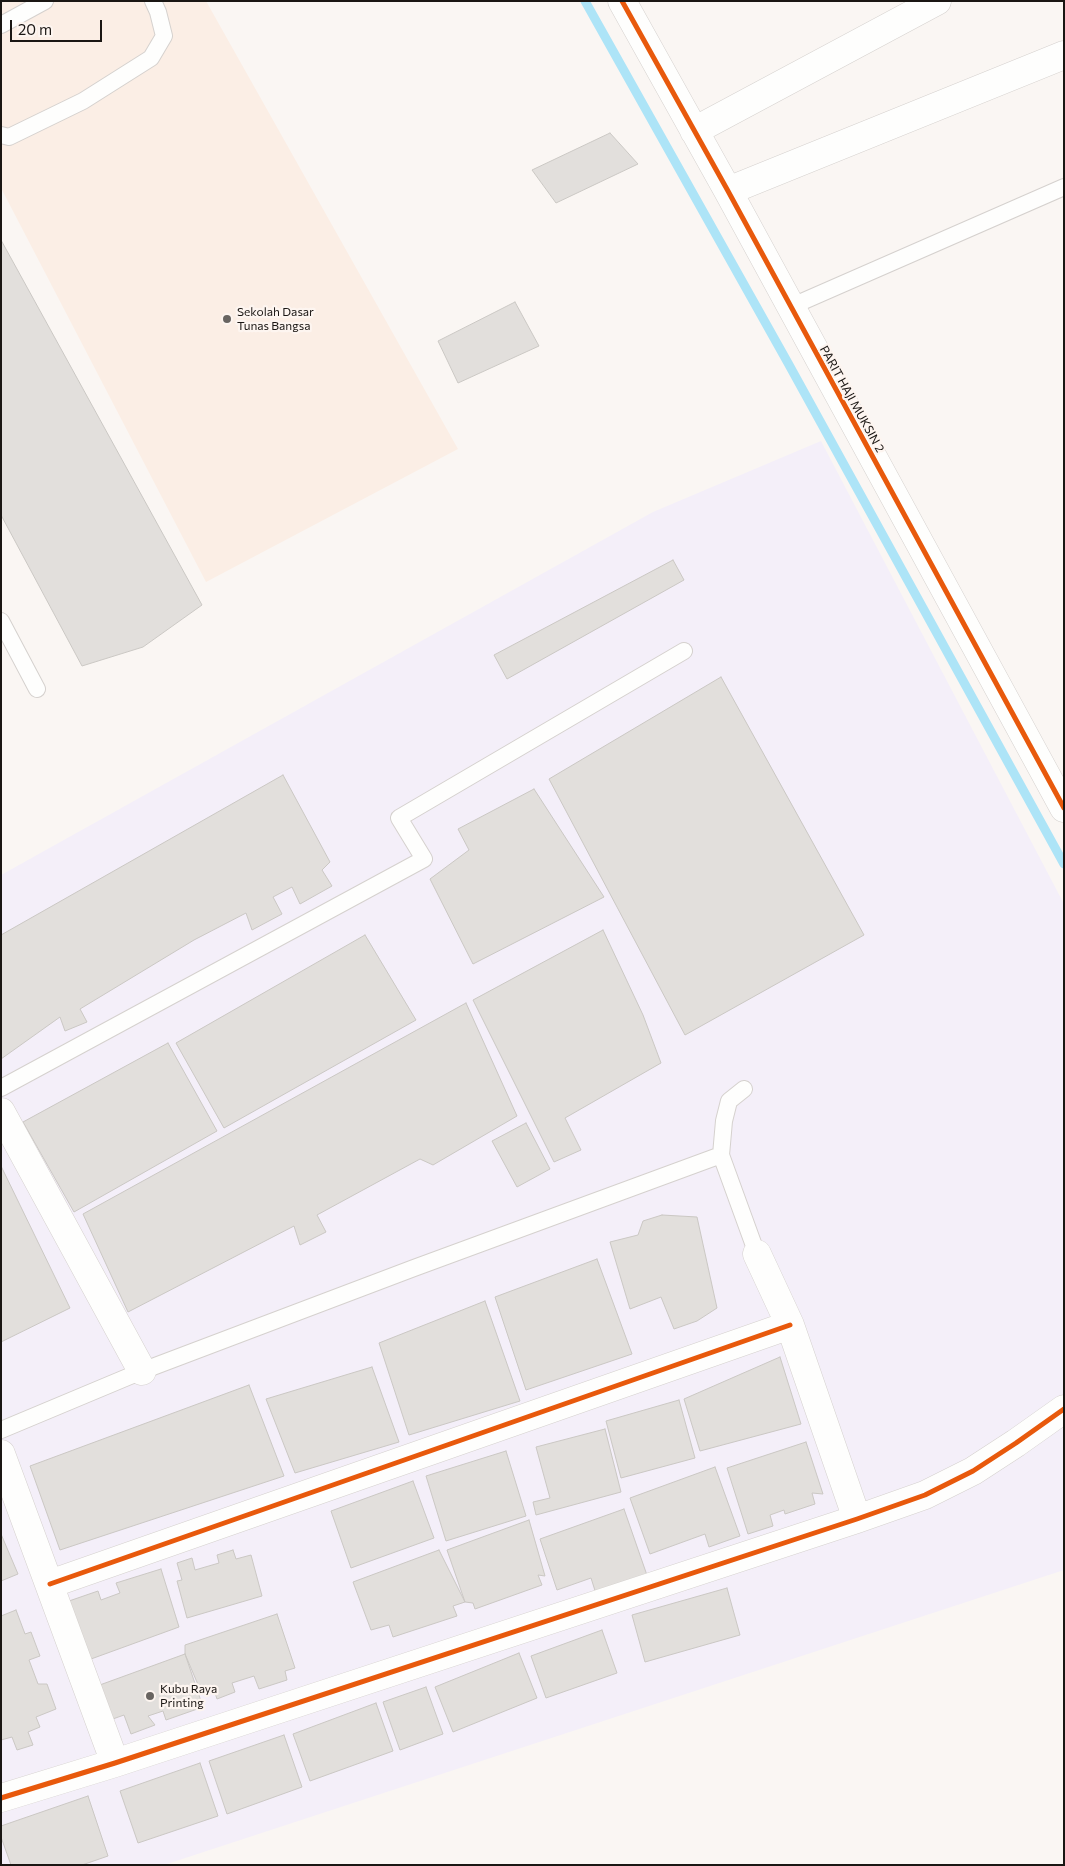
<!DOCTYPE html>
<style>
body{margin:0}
#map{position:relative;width:1065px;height:1866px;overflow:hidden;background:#faf6f3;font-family:Commissioner,sans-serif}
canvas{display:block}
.frame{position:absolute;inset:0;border:2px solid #1a1613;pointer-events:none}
.scale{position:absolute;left:10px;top:20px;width:92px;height:22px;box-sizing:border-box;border:2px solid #1a1613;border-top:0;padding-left:6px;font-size:15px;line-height:18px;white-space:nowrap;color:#1a1613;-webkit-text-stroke:4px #fdf5f0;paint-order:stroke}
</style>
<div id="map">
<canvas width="1065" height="1866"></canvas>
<div class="frame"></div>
<div class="scale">20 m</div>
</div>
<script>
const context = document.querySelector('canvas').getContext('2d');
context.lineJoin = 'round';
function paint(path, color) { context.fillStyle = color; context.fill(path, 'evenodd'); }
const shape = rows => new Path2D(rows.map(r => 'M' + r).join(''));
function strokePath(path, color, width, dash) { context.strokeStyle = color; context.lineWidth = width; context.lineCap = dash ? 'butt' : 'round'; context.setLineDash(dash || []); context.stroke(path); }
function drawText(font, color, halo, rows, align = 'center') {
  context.font = font + ' Commissioner,sans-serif'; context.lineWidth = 4.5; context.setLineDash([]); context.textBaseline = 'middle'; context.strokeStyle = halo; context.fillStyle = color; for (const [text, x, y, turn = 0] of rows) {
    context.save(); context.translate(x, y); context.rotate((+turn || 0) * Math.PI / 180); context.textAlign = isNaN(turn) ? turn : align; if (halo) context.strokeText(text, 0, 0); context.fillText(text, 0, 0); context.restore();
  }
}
const industrial = shape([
 [821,441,1064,904,1064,1570,164,1865,1,1865,1,875,653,512]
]);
const built = shape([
 [1,1,206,1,458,449,206,582,1,188]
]);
const stream = shape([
 [585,1,788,363,1064,864]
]);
const building = shape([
 [610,133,638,164,556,203,532,170,610,133],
 [1,240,202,605,143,647,82,666,1,515,1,240],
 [515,302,539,346,458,383,438,341,515,302],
 [673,560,684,580,507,679,494,655,673,560],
 [721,677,864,935,685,1035,549,779,721,677],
 [283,775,330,862,322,870,332,886,300,904,292,887,273,897,282,914,252,930,246,913,194,940,80,1009,87,1022,65,1031,60,1017,1,1059,1,935,283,775],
 [534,789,604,897,473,964,430,879,469,850,458,829,534,789],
 [603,930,643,1015,661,1063,565,1118,581,1150,554,1162,473,1000,603,930],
 [365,935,416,1020,224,1128,176,1043,365,935],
 [466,1003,517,1116,433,1165,420,1159,317,1215,326,1232,300,1245,294,1226,128,1312,83,1214,466,1003],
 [168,1043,217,1131,74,1212,23,1122,168,1043],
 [526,1123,550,1169,517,1187,492,1141,526,1123],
 [1,1166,70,1308,1,1342,1,1166],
 [662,1215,697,1217,717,1308,697,1321,674,1329,661,1297,630,1309,610,1242,638,1235,643,1221,662,1215],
 [597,1259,632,1354,526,1390,495,1297,597,1259],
 [485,1301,520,1401,409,1435,379,1343,485,1301],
 [780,1357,801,1424,700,1451,684,1399,780,1357],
 [372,1367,399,1442,295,1473,266,1399,372,1367],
 [249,1385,284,1476,60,1550,30,1466,249,1385],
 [679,1400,695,1458,621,1478,606,1421,679,1400],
 [605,1429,621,1492,536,1515,533,1502,550,1498,536,1447,605,1429],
 [806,1442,823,1494,812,1493,815,1504,785,1514,784,1510,770,1515,773,1526,748,1534,727,1468,806,1442],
 [506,1451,526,1516,446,1541,426,1476,506,1451],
 [715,1467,740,1536,709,1547,705,1534,650,1554,630,1498,715,1467],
 [413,1481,434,1538,351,1568,331,1511,413,1481],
 [624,1509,649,1581,598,1600,591,1578,557,1590,540,1539,624,1509],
 [529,1520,545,1576,538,1575,542,1585,475,1609,473,1603,465,1602,447,1550,529,1520],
 [1,1534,18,1574,1,1581,1,1534],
 [233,1550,236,1559,251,1555,262,1596,187,1618,177,1581,182,1580,177,1563,192,1558,195,1570,219,1563,217,1555,233,1550],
 [439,1550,465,1602,453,1606,457,1616,393,1637,389,1625,371,1630,353,1582,439,1550],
 [161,1569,179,1627,91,1659,69,1601,98,1591,101,1600,120,1593,116,1583,161,1569],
 [727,1588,740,1635,645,1662,632,1615,727,1588],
 [16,1610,25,1634,31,1632,40,1656,29,1660,38,1684,47,1684,56,1709,36,1717,40,1727,28,1732,33,1745,17,1750,12,1737,1,1740,1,1616,16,1610],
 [277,1614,295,1668,285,1671,287,1680,259,1689,254,1676,232,1683,235,1692,217,1699,214,1690,202,1694,185,1654,185,1645,277,1614],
 [602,1630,617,1673,546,1698,531,1656,602,1630],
 [519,1653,537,1698,453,1732,435,1687,519,1653],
 [185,1654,203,1707,166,1720,163,1711,148,1716,155,1725,131,1734,124,1715,110,1720,97,1686,185,1654],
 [426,1687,443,1734,400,1750,383,1702,426,1687],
 [376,1703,393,1751,310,1781,293,1734,376,1703],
 [284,1735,302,1787,227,1814,209,1761,284,1735],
 [200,1763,218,1816,138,1843,120,1791,200,1763],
 [88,1796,108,1856,82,1865,11,1865,1,1837,1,1826,88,1796]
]);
const service = shape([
 [1,25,45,1],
 [1,135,9,137,83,101,151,58,164,36,158,12,153,1],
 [790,307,1064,187],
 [1,621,37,689],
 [1,1088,424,859,399,818,684,651],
 [721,1155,757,1254],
 [1,1430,142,1371,414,1268,721,1155,724,1121,729,1101,744,1089]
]);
const minor = shape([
 [622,1,728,191,1064,808],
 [694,131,937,1],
 [728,191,1064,55],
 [1,1112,142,1371],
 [757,1254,790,1325,857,1519],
 [1,1454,115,1763],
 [50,1584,790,1325],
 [1,1798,115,1763,857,1519,925,1495,973,1471,1016,1443,1064,1409]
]);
const cycleway = shape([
 [622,1,728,191,1064,808],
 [50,1584,790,1325],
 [1,1798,115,1763,857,1519,925,1495,973,1471,1016,1443,1064,1409]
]);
const markers = [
 [227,319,5,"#686461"],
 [150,1696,5,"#686461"]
];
const poiNames = [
 ["Sekolah Dasar",237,312],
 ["Tunas Bangsa",237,326],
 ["Kubu Raya",160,1689],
 ["Printing",160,1703]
];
const streetNames = [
 ["PARIT HAJI MUKSIN 2",852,399,61]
];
paint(industrial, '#f4eff9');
paint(built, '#fbeee5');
strokePath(stream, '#ade4f7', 9);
paint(building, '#e2dfdc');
strokePath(building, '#cbc8c4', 1);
strokePath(service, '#d5d1ce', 18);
strokePath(minor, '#d5d1ce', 29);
strokePath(service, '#fefefd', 16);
strokePath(minor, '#fefefd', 28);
strokePath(cycleway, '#e8590c', 5);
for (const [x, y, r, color] of markers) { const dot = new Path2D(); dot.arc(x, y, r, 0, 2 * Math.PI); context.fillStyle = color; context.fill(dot); strokePath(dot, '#fdf5f0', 2); }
drawText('12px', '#1a1613', '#fdf5f0', poiNames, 'left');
drawText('12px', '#1a1613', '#fdf5f0', streetNames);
</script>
